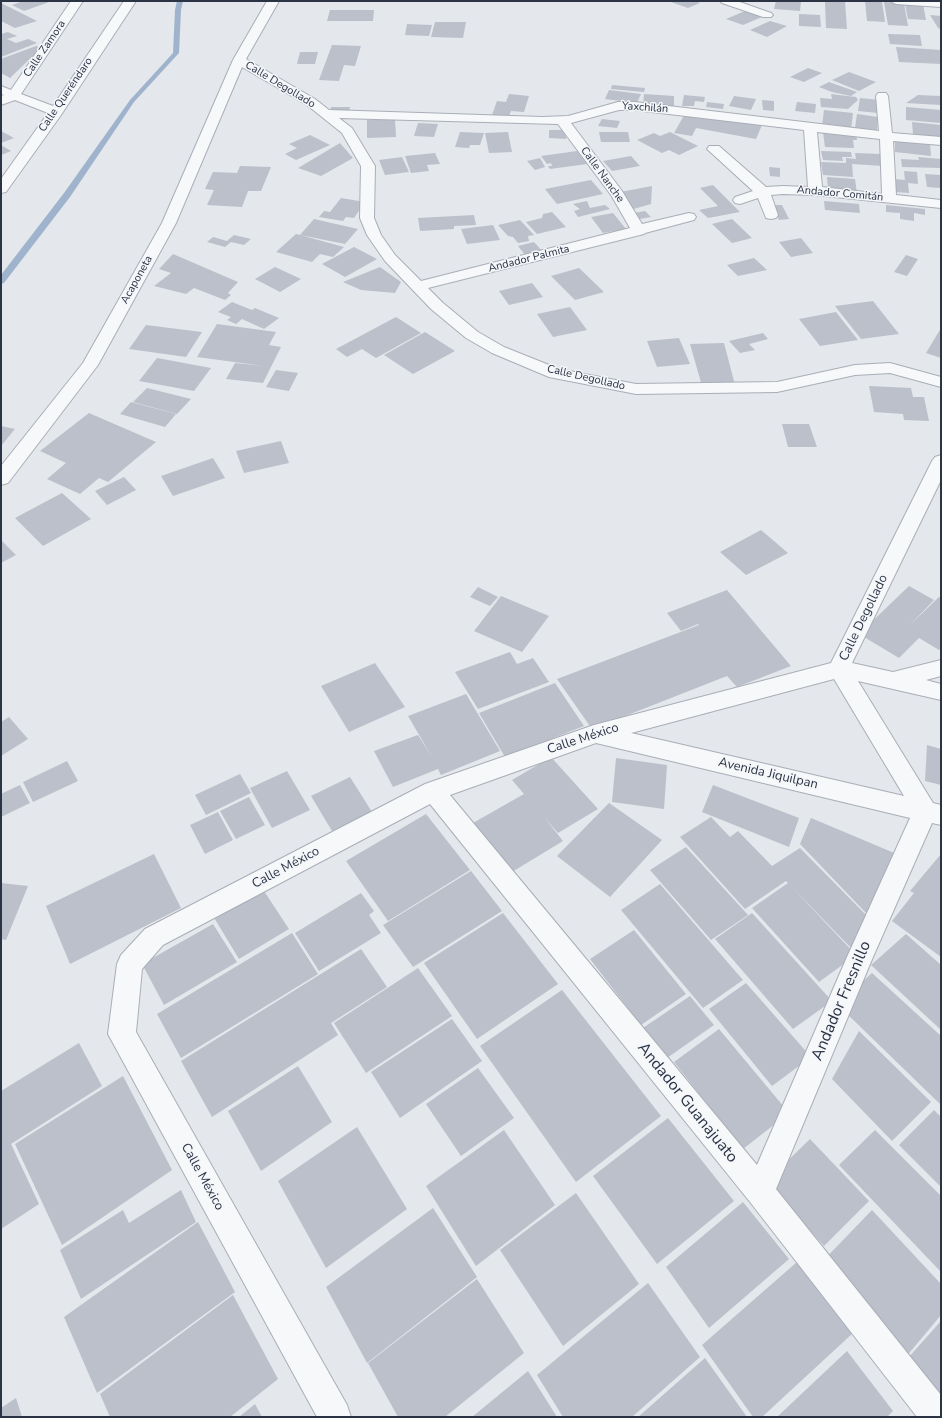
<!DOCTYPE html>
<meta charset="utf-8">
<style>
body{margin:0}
#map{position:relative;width:942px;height:1418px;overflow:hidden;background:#e4e7ec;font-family:"Nunito Sans",sans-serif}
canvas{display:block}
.frame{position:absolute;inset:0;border:2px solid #2b3445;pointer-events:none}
</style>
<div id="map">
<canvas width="942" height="1418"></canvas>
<div class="frame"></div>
</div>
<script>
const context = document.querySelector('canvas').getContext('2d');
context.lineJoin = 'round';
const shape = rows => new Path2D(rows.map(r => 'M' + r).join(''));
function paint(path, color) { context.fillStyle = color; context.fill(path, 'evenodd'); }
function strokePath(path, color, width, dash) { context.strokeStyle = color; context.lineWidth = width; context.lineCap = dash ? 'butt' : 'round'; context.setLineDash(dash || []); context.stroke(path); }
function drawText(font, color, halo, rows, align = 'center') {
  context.font = font + ' "Nunito Sans",sans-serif'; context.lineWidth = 3; context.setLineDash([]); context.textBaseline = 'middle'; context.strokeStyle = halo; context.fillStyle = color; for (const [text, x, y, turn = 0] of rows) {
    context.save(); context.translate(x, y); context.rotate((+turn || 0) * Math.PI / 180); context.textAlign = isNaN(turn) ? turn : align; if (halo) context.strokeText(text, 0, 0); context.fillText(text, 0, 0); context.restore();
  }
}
const stream = shape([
 [177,1,183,1,181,10,179,53,134,102,70,197,4,283,1,284,1,275,64,193,130,100,173,53,175,10,177,1]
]);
const building = shape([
 [23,1,52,1,24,11,12,5],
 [668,1,695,1,700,3,688,8],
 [776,1,801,1,800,11,774,9],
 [825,1,845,1,847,29,826,28],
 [865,1,882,2,885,22,867,21],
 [884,2,904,3,908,26,888,25],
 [1,3,37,21,15,28,1,21],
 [905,3,923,4,926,20,908,19],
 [330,10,374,10,373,21,327,21],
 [745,11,762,17,743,25,726,19],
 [799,14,820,15,821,27,799,26],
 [930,15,941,16,941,29,938,28],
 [770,21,787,26,767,37,750,30],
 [435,22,466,22,463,38,431,37],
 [407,24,432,25,429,36,405,35],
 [8,32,17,36,7,39,16,43,28,39,37,43,1,57,1,34],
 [888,34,920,35,922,46,890,44],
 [332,45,361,46,355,66,344,65,339,81,319,80],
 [36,46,41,48,10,78,1,73,1,59],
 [896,47,941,50,941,64,899,62],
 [300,52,318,52,315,64,297,64],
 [808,68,822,73,804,82,790,77],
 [849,72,876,82,859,91,832,80],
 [829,82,857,92,851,96,832,92,819,87],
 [612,85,645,88,644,92,611,89],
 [609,90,641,94,637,103,605,99],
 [509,94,529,96,524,112,511,111,509,116,492,115,497,101,506,102],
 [644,94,674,96,674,106,643,105],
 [831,94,856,97,858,100,848,109,821,107,820,98,832,99],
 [684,95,705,97,704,102,695,101,694,106,682,106],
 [918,95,941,96,941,105,906,103],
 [734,96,756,99,751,110,729,106],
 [860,98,879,100,878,113,858,111],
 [762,100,774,101,774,111,763,110],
 [707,102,724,104,723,109,706,107],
 [797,102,816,104,815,113,795,111],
 [331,107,350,107,349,112,330,111],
 [906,107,941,110,941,123,906,120],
 [824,110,853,113,851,130,822,126],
 [686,112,762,125,756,139,696,128,692,136,674,133],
 [857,114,878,117,877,130,855,128],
 [395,119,396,137,367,138,367,120],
 [602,119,620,121,617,128,598,126],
 [912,122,941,125,941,138,913,134],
 [418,123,438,124,434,137,414,136],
 [549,130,566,130,566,139,549,138],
 [1,131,14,138,1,143],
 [460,132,484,133,480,145,470,145,469,148,455,147],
 [508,132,512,152,489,153,485,133],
 [599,132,628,132,630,142,601,142],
 [670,132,698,146,679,155,669,150,662,153,637,140,654,133,660,136],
 [823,132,856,134,857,140,853,140,854,148,825,147],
 [310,135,330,145,296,160,285,154,297,148,289,144],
 [895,139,930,143,931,156,895,152],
 [340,143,353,158,321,176,298,168],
 [1,145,11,151,1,155],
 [577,151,587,164,550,169,548,166,552,166,551,163,547,164,541,156],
 [821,151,851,152,852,157,842,157,843,161,823,160],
 [435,153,440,164,427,165,429,171,411,173,405,156],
 [855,153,881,154,883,166,852,164,853,177,823,175,821,162,846,163,846,158,856,159],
 [631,156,640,166,612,171,603,161],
 [402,157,409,172,385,175,379,160],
 [918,157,941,159,941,168,902,167,901,159,919,160],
 [540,158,545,167,535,170,527,161],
 [240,166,271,167,261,191,248,191,242,207,207,205,214,190,205,189,213,172,237,173],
 [769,167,780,168,780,177,770,176],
 [904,171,917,172,918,184,908,183,909,193,895,192,894,179,905,180],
 [925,174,941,175,941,188,927,187],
 [827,177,855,179,857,193,828,190],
 [591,180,603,194,557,204,545,189],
 [713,185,740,212,708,218,699,210,718,206,700,188],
 [652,186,651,204,630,210,620,192],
 [341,198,365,202,354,218,346,217,343,221,319,217,324,211,330,212],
 [587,201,590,208,605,205,610,209,578,217,574,211,580,209,573,204],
 [824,201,859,204,860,213,825,210],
 [772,205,782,205,789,219,779,220],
 [886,205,925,209,925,215,914,213,914,221,900,219,900,213,886,212],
 [645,211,651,217,640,219,634,213],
 [552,212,566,227,537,234,526,222,542,218,543,214],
 [613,213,626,229,603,233,591,217],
 [474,215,476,225,454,226,454,229,420,231,418,218],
 [314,219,358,229,345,244,300,235],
 [732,219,752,238,732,243,712,224],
 [520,220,534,235,528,236,529,241,518,243,513,237,508,236,498,225],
 [493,225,500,240,467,244,461,229],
 [296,234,300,235,344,247,333,257,320,254,312,262,276,252],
 [234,235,251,239,244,245,231,242,225,247,207,242,213,237,227,241],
 [801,238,813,253,791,257,779,242],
 [534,242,543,252,526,256,518,246],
 [354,247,377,259,345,277,322,264],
 [173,254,238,282,228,293,231,295,225,300,194,288,186,294,154,286,171,273,159,269],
 [906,255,918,259,907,276,894,272],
 [754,258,767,270,738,276,727,265],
 [275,267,301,279,280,292,255,279],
 [380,267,401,282,395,293,361,290,343,282],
 [579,268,604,292,575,300,551,276],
 [532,283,543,297,509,305,499,291],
 [873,301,899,334,861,339,835,306],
 [232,302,252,310,255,308,279,318,264,329,242,319,236,324,227,320,231,317,218,312],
 [570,307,587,330,553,337,537,314],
 [836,312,858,340,820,346,799,319],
 [396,317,421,333,376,358,362,349,347,357,336,349],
 [217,324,276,332,269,345,281,347,263,383,226,379,235,363,264,366,197,357],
 [146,325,202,332,186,357,129,349],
 [941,328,941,358,926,353],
 [425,332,455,351,413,374,384,355],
 [763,333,768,339,749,344,755,350,740,353,729,341],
 [679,338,690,364,657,367,647,341],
 [724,343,735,385,702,386,690,344],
 [157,358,211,368,194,391,139,381],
 [276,370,298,373,289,391,266,387],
 [869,386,911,388,913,397,924,397,929,421,904,420,903,414,874,412],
 [147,388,191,399,177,414,133,402],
 [131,402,176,414,165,427,120,414],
 [89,413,156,442,108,482,99,478,80,494,47,479,66,463,40,451],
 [782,424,809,424,817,447,788,447],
 [1,426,15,429,1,446],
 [281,441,289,463,244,473,236,451],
 [213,458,225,478,173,496,161,476],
 [124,477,136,490,107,505,95,491],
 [62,493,91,519,43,546,15,518],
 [761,530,788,553,746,575,720,552],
 [1,540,16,555,1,563],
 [909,586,934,600,910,625,939,597,941,598,941,648,939,650,919,638,899,658,859,634],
 [478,587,498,597,490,606,470,597],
 [727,590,791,666,737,687,727,676,592,729,557,679,699,625,698,624,681,631,667,613],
 [501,596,549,616,522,652,474,631],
 [510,652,517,664,533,658,549,682,478,709,455,672],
 [375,663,405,707,349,732,321,686],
 [555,683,584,726,505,757,479,713],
 [466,694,500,751,441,775,438,769,393,787,374,751,418,735,432,757,408,716],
 [9,717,28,739,1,756,1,722],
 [927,745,941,749,941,785,925,781],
 [551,757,598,809,558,833,544,817,563,841,512,872,473,823,524,794,512,780],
 [616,758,667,765,664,809,612,802],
 [67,761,78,781,33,802,23,782],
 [287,771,310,810,272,828,250,788],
 [240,774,251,793,206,815,195,795],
 [350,777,372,812,332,831,311,796],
 [20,785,30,803,1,817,1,794],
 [713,785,799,818,789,847,702,812],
 [249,797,265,825,236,839,220,811],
 [609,803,662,840,610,897,557,856],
 [218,812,233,840,205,854,190,825],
 [426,814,470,870,388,921,346,861],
 [711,817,730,837,738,831,772,866,800,848,874,923,855,936,863,944,854,951,786,881,745,909,680,837],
 [811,818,899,855,876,918,866,913,800,844],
 [686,847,748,915,711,940,650,870],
 [154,854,181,908,70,964,46,906],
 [941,854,941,957,892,921,914,893,910,891],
 [471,871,502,911,413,967,383,925],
 [1,883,28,886,6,940,1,939],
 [788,883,856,955,819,982,752,908],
 [660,884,743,980,703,1008,621,910],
 [262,888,289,929,239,959,213,916],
 [361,893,374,911,369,915,381,933,319,971,295,933],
 [503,913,558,984,477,1039,424,963],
 [752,913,832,1001,793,1029,715,939],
 [213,924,237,962,164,1005,142,964],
 [634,930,686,994,641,1025,590,959],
 [292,933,318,974,181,1058,157,1014],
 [906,934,941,965,941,1030,871,965],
 [361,949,387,987,331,1023,338,1035,212,1117,181,1061],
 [418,968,452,1016,366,1073,334,1023],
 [872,973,941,1036,941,1103,940,1104,842,1009,849,994],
 [746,983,811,1057,772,1086,709,1009],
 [562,990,661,1116,576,1182,480,1046],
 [690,996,714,1025,667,1058,643,1028],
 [452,1019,482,1061,400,1118,371,1072],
 [719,1029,789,1113,743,1149,674,1062],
 [859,1031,931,1102,892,1141,832,1079],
 [79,1043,102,1086,11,1144,39,1204,1,1229,1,1091],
 [298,1066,332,1122,261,1171,228,1111],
 [478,1068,514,1118,461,1156,426,1104],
 [123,1076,172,1170,62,1245,15,1144],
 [934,1110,941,1117,941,1187,899,1145],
 [668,1118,734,1201,657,1264,593,1176],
 [357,1127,407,1209,326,1268,278,1181],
 [504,1130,555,1205,476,1266,426,1186],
 [875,1130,941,1196,941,1272,839,1165],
 [810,1139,869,1201,824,1246,766,1182],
 [181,1190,196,1222,81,1299,60,1250,123,1210,129,1223],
 [576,1193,639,1284,563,1346,500,1250],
 [743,1202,789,1259,709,1328,666,1267],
 [433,1208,477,1277,367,1363,326,1287],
 [872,1210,941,1284,941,1315,905,1358,820,1264],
 [198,1222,235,1292,97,1393,64,1317],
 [797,1262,853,1333,762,1417,753,1417,702,1345],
 [477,1279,524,1353,445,1417,398,1417,368,1363],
 [648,1283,700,1357,632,1417,563,1417,537,1375],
 [233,1295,278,1379,230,1417,110,1417,100,1394],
 [941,1321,941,1414,900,1367],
 [847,1351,893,1411,887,1417,777,1417],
 [705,1358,747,1417,638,1417],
 [528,1371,557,1417,472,1417],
 [16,1398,22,1417,1,1417,1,1408],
 [255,1404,262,1417,239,1417]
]);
const street = shape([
 [71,1,83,1,21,94,53,106,124,1,136,1,61,115,6,192,1,193,1,179,48,113,15,100,1,105,1,96,4,95,1,94,1,86,11,90,71,1],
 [267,1,279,1,246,59,315,99,329,110,542,117,568,116,618,102,635,102,879,131,876,96,878,93,886,93,888,96,892,133,941,137,941,145,893,141,896,195,941,200,941,208,815,195,783,194,771,195,778,215,776,218,771,219,766,218,758,198,740,204,735,203,733,200,735,197,753,191,707,149,709,146,719,146,766,187,783,186,808,187,804,130,635,110,619,110,571,123,622,191,642,224,689,213,694,214,696,217,694,220,645,233,644,234,428,288,443,303,478,332,504,347,559,369,636,384,777,382,855,365,890,363,941,377,941,387,890,373,855,375,777,392,636,394,549,377,492,353,466,338,431,309,385,261,367,235,360,218,361,166,342,133,307,105,242,67,176,223,98,365,8,483,1,485,1,466,83,363,162,223,233,60,267,1],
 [339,118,558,124,611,195,630,228,421,281,395,255,381,235,374,218,375,166,352,128,339,118],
 [817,132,880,139,882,194,822,187,817,132],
 [720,1,737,1,771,13,773,15,771,17,763,17,722,3,720,1],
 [890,1,941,1,941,7,896,4,890,1],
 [941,455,941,480,852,663,893,672,941,660,941,676,926,680,941,684,941,700,858,681,933,803,941,805,941,825,932,823,873,957,776,1189,941,1395,941,1417,917,1417,750,1202,430,804,163,945,142,969,136,1032,347,1405,351,1417,317,1417,108,1034,117,964,121,955,145,929,425,784,594,725,831,663,932,461,935,457,941,455],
 [834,679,904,796,631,733,834,679],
 [596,743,910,818,847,957,757,1165,450,795,596,743]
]);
const farStreetnames = [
 ["Calle Zamora",45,49,-56],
 ["Calle Degollado",280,85,31],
 ["Calle Queréndaro",66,95,-56],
 ["Yaxchilán",645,108,4],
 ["Calle Nanche",602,175,54],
 ["Andador Comitán",840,194,5],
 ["Andador Palmita",529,259,-14],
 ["Acaponeta",137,280,-61],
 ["Calle Degollado",586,378,13]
];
const streetNames = [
 ["Calle Degollado",864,618,-64],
 ["Calle México",583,739,-18],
 ["Avenida Jiquilpan",768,774,13],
 ["Calle México",286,868,-28],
 ["Calle México",202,1177,61]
];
const nearStreetnames = [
 ["Andador Fresnillo",842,1001,-67],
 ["Andador Guanajuato",687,1103,51]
];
paint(stream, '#9fb4cc');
paint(building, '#bbc0ca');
strokePath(street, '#a9aeb7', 2);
paint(street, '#f7f8fa');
drawText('11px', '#2b3445', '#f4f6f9', farStreetnames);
drawText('13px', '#2b3445', '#f4f6f9', streetNames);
drawText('16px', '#2b3445', '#f4f6f9', nearStreetnames);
</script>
